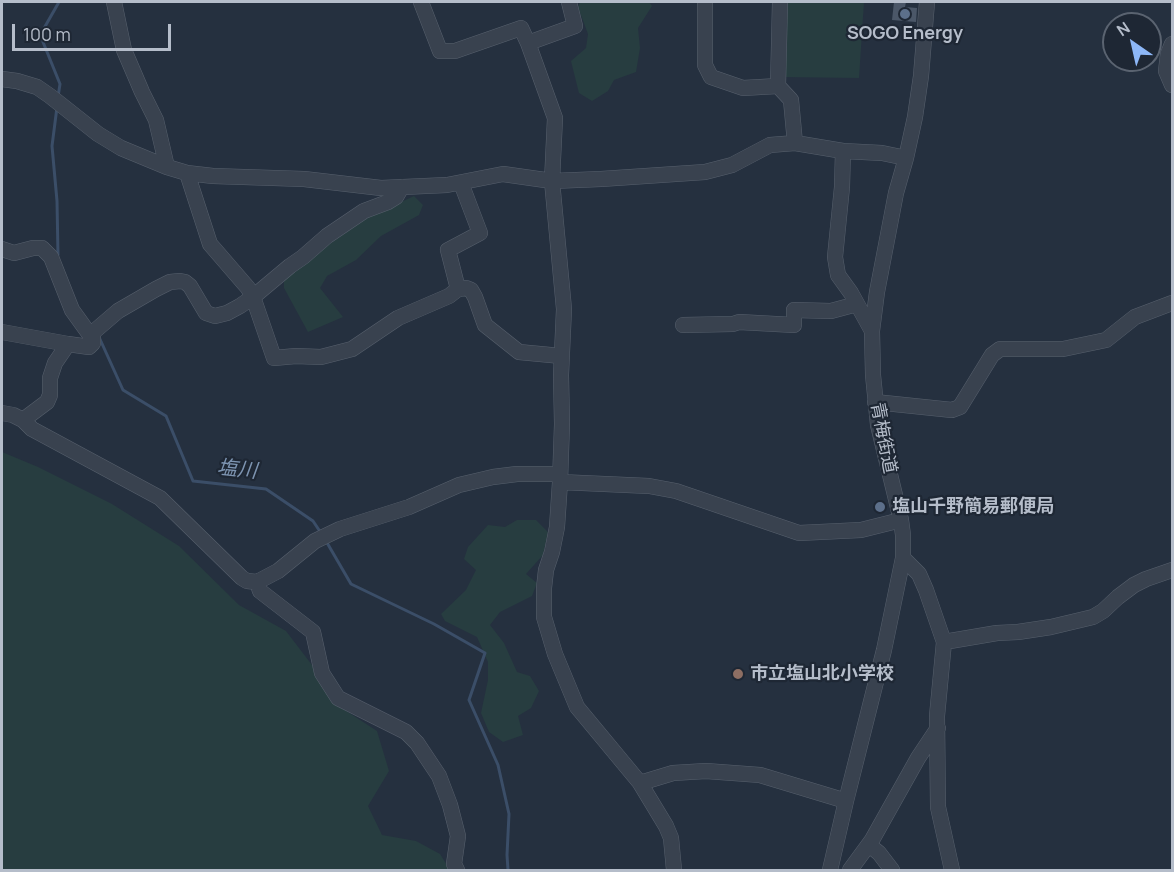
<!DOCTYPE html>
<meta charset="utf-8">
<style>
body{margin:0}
#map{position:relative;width:1174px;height:872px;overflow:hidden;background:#25303f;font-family:Manrope,sans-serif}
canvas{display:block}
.frame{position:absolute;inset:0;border:3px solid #b5bdca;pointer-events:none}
.north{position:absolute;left:1102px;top:12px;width:60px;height:60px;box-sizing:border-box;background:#1e2734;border:2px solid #5a6370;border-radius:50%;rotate:326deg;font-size:16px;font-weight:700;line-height:24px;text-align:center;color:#b5bdca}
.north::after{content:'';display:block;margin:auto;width:21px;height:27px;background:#8db7f7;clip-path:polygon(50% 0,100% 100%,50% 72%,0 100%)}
.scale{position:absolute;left:12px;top:24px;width:159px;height:27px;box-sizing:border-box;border:3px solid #b5bdca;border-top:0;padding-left:8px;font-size:18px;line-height:21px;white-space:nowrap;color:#b5bdca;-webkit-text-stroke:4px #1e2734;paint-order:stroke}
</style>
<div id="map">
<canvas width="1174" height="872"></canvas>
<div class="frame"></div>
<div class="north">N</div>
<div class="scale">100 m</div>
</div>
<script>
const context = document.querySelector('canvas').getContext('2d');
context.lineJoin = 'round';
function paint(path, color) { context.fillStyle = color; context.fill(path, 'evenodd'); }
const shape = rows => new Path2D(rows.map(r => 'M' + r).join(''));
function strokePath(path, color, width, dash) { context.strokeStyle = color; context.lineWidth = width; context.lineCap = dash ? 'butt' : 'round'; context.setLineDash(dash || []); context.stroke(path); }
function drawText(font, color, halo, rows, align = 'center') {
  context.font = font + ' Manrope,"Noto Sans JP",sans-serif'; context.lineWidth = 4.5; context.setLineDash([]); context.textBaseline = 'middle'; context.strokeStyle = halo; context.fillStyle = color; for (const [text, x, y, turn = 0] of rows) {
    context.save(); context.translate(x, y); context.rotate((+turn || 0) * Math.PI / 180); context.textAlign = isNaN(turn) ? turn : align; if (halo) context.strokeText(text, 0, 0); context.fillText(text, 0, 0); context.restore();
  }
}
const green = shape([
 [580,2,649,2,652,6,638,28,640,48,636,72,614,80,608,91,592,101,579,93,571,61,586,48,588,34,578,7],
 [780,2,864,2,859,78,779,77],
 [414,196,423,205,419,215,381,236,356,260,327,276,320,288,343,317,308,332,284,288,284,279,325,247,369,217],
 [2,452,38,467,112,504,179,546,239,605,286,631,315,669,337,705,377,731,389,771,368,806,382,835,416,841,440,854,450,870,2,870],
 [517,520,536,520,548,532,543,555,526,574,537,583,532,596,500,612,490,625,504,643,517,672,530,676,539,691,531,708,518,716,523,735,503,742,489,732,481,713,488,680,488,662,477,637,445,621,441,614,466,590,476,570,464,559,468,547,488,525,505,527]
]);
const stream = shape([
 [58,97,60,84,43,42,43,30,59,2],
 [57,107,52,146,57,201,58,255],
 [99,337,123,390,166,416,193,481,266,489,313,521,321,533],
 [326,541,351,584,434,624,485,653,469,700,498,765,509,814,507,855,508,870]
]);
const building = shape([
 [894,2,906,2,905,7,917,8,916,22,892,20]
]);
const minor = shape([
 [114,2,124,50,142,92,156,120,167,167],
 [421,2,440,51,455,51,521,28,528,43,555,118,552,181,564,309,561,375,562,424,560,482,557,527,552,552,546,570,544,588,544,617,555,654,577,707,640,783,666,826,671,838,674,870],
 [705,2,705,65,711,77,743,88,778,86,791,100,795,143],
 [528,43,575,26,569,2],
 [1172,44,1168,54,1166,71,1172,85],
 [2,79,17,81,37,87,50,96,98,134,121,148,167,167,187,173,213,176,304,179,381,188,447,185,503,174,552,181,601,179,705,172,732,165,770,145,795,143,843,151,882,153,906,158],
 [778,86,780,2],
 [843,151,842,187,835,257,838,275,851,293,872,331],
 [187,173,210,244,248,288,253,297,274,358,296,356,321,357,352,349,398,318,449,296,458,289,448,250,480,233,461,183],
 [2,249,14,253,33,248,42,248,51,257,72,310,90,335],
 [458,289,466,288,471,290,475,297,485,325,519,352,561,356],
 [683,325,733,324,739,322,794,325,794,310,831,311,857,304],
 [2,332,68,344],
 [875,402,952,410,960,407,992,355,1000,349,1063,349,1106,340,1135,317,1172,303],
 [2,413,13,415,23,420,32,429,160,498,242,578,247,581,257,582,278,571,315,541,340,529,409,507,459,485,493,477,517,474,560,474],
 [23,420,47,402,50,395,50,378,55,363,68,344,89,347,93,343,93,339,90,335,118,311,156,289,170,282,180,281,185,282,190,286,206,313,215,316,227,313,240,306,253,297,290,266,303,257,327,236,364,211,388,202,396,197,402,187],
 [560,482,649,486,676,491,799,533,861,530,901,520],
 [903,558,919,574,926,590,944,642,937,716,938,807,952,870],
 [257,582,260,591,313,632,322,673,338,698,406,732,417,743,439,776,450,805,458,836,454,864,457,870],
 [944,642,997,633,1018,632,1051,627,1093,617,1103,611,1118,597,1134,585,1146,579,1172,570],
 [640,783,673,773,706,771,760,775,846,801],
 [869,845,879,853,892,870],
 [830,870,846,801,884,650,903,558,903,535,901,520,878,425,873,375,872,331,877,292,896,193,906,158,915,117,921,76,927,2],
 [850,870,872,840,918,758,938,728]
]);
const markers = [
 [905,14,6,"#5c6f8a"],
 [880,507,6,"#5c6f8a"],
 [738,674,6,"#8d6e63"]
];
const poiNames = [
 ["SOGO Energy",905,34,"center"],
 ["塩山千野簡易郵便局",892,507],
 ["市立塩山北小学校",750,674]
];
const streetNames = [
 ["青梅街道",883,438,79]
];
const waterNames = [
 ["塩川",237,470,6]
];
paint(green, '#273d40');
strokePath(stream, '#3b4e68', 3);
paint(building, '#4b5768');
strokePath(minor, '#57606d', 16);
strokePath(minor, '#39424f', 15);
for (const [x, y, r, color] of markers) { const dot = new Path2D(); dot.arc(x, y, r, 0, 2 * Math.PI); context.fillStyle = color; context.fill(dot); strokePath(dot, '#1e2734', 2); }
drawText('bold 18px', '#b5bdca', '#1e2734', poiNames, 'left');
drawText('18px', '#b5bdca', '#1e2734', streetNames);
drawText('italic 20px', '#7d94b1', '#1e2734', waterNames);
</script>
